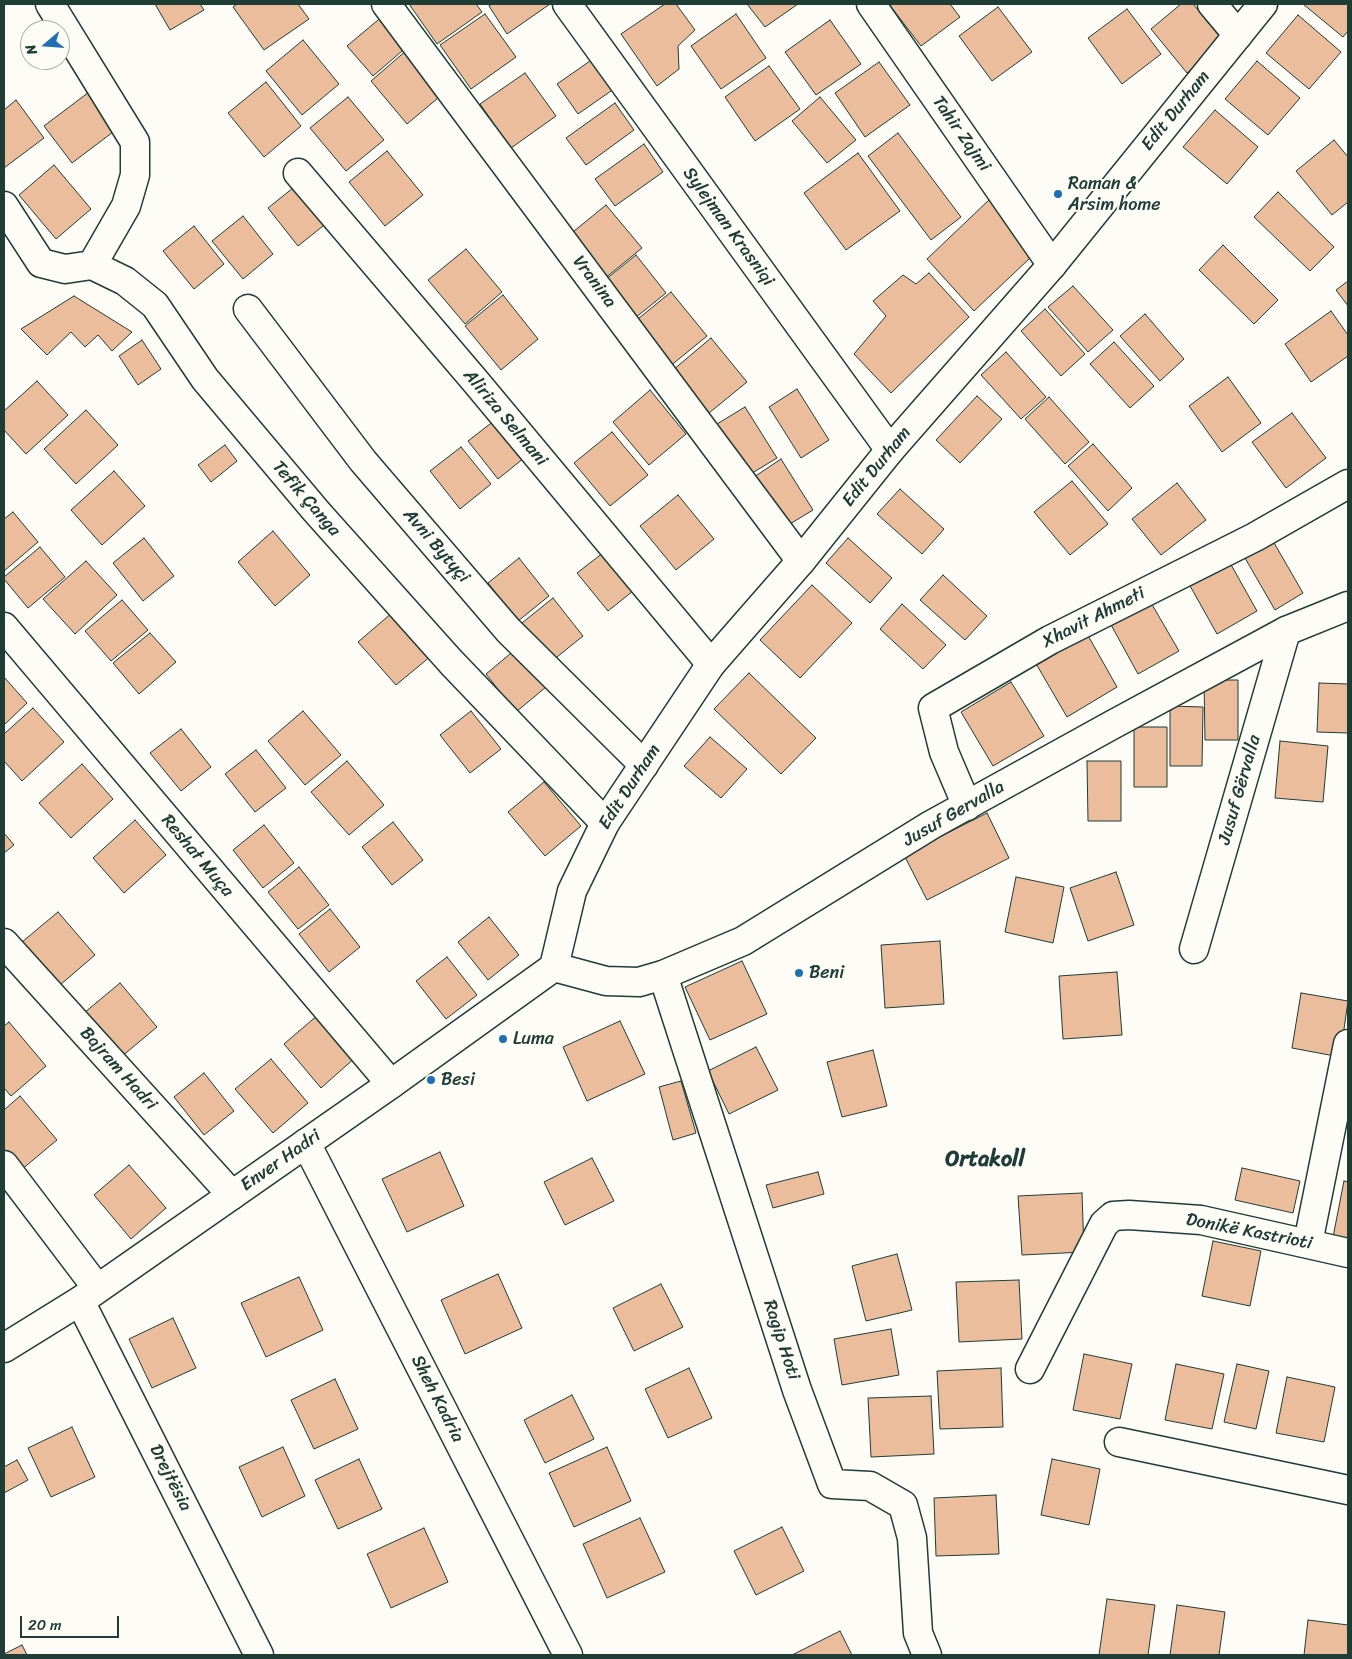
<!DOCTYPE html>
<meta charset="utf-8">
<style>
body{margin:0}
#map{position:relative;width:1352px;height:1659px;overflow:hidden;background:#fdfcf7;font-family:Sriracha,sans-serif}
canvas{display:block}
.frame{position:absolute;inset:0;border:5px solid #1f3d34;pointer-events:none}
.north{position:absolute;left:20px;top:20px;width:50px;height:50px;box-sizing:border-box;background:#fdfcf7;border:1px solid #a4b0a9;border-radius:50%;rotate:252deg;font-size:14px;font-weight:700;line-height:20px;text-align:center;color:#1f3d34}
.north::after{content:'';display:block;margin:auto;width:18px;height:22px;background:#1f6fb2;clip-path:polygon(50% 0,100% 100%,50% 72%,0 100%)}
.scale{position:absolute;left:20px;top:1616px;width:99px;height:22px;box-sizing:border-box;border:2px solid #1f3d34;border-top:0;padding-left:6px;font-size:15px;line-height:18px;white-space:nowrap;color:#1f3d34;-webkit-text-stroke:4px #fdfcf7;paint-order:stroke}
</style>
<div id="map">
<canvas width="1352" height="1659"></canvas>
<div class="frame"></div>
<div class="north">N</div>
<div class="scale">20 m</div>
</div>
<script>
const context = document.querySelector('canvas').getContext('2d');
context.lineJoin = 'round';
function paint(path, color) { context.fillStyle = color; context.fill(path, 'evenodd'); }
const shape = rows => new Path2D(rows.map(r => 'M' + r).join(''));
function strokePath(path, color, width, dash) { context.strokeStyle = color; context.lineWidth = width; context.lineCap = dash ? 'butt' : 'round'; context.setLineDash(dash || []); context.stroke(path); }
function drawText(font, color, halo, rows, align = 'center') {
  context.font = font + ' Sriracha,sans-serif'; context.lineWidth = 4; context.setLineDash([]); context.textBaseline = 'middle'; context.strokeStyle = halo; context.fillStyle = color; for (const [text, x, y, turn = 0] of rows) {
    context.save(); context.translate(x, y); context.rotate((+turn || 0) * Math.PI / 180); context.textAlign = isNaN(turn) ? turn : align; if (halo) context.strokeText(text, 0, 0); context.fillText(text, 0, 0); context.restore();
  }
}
const building = shape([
 [155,4,200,4,204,10,170,30,155,4],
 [237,4,298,4,309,19,264,50,233,7,237,4],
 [409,4,476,4,482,12,437,44,409,4],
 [492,4,550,4,507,34,489,6,492,4],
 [665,4,676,4,695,30,678,46,679,69,657,86,621,34,665,4],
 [747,4,798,4,765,27,747,4],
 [889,4,950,4,960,17,921,46,889,4],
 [1181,4,1193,4,1224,42,1187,73,1151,29,1181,4],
 [1303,4,1348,4,1348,31,1343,37,1303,4],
 [998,7,1032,52,992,81,959,36,998,7],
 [1127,9,1161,54,1122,84,1088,38,1127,9],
 [485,14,516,57,471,89,440,45,485,14],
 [736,14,766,58,721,89,691,46,736,14],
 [384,15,409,45,373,76,347,46,384,15],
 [1298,15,1341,52,1309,89,1266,53,1298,15],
 [830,20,861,64,816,95,785,52,830,20],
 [303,40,339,84,302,115,266,71,303,40],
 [408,49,444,93,407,124,371,81,408,49],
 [600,54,621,84,578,114,557,84,600,54],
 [1257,61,1300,98,1268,135,1225,99,1257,61],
 [879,62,910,105,865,137,835,93,879,62],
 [769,66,800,109,755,141,725,97,769,66],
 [525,73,556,116,511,148,480,104,525,73],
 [266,82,301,126,264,157,228,113,266,82],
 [89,92,117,129,72,163,44,126,89,92],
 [348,97,384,140,346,171,310,128,348,97],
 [820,97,856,140,827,163,792,121,820,97],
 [16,100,44,138,4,168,4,110,16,100],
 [615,103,634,130,586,165,566,138,615,103],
 [1215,110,1258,147,1227,184,1183,147,1215,110],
 [898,133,961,217,931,240,868,156,898,133],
 [1334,140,1348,157,1348,202,1332,215,1296,171,1334,140],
 [644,144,663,172,615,206,595,179,644,144],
 [387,151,423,195,385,226,349,182,387,151],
 [858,153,900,211,846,250,804,193,858,153],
 [54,165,91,209,56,239,19,195,54,165],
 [298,184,328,222,298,246,268,208,298,184],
 [1278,192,1334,247,1310,271,1254,217,1278,192],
 [990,199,1030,258,974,311,927,259,990,199],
 [606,205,642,248,604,279,568,236,606,205],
 [243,216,273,254,243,279,212,241,243,216],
 [194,226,224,264,194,289,163,251,194,226],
 [1223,245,1278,300,1254,324,1199,270,1223,245],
 [466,249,502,292,465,324,428,280,466,249],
 [636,255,666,293,635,318,605,280,636,255],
 [929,273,969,317,891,393,854,354,886,316,873,301,903,275,916,284,929,273],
 [1348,281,1348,306,1336,290,1348,281],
 [1073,286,1113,330,1088,352,1048,307,1073,286],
 [671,292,707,336,669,367,633,323,671,292],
 [503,295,538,339,501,370,465,326,503,295],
 [74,296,132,332,112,351,98,335,85,347,71,332,47,355,21,329,74,296],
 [1045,309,1085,354,1061,376,1021,331,1045,309],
 [1331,311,1348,335,1348,356,1311,382,1285,344,1331,311],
 [1145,314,1184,359,1160,381,1120,336,1145,314],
 [711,338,747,382,709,413,673,370,711,338],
 [142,340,161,369,138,385,119,356,142,340],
 [1114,342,1154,386,1130,408,1090,364,1114,342],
 [1006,352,1046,397,1021,419,981,375,1006,352],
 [1228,377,1261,423,1222,452,1189,406,1228,377],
 [37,381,68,415,26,454,4,430,4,411,37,381],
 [797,389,829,440,801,458,769,407,797,389],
 [650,390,686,434,649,465,613,422,650,390],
 [977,396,1002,419,960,463,936,440,977,396],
 [1049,397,1089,442,1065,464,1025,419,1049,397],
 [745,407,777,458,749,475,717,424,745,407],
 [86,410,118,445,76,484,44,449,86,410],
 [1292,413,1326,458,1286,488,1252,442,1292,413],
 [499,417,529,454,498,479,468,441,499,417],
 [612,432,648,475,610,506,574,463,612,432],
 [1093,444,1132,488,1108,511,1068,466,1093,444],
 [225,445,237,461,211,482,198,465,225,445],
 [461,447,491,484,460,509,430,471,461,447],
 [781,459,813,510,785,527,754,477,781,459],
 [114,471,145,506,102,545,71,510,114,471],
 [1072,481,1108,524,1070,555,1034,512,1072,481],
 [1177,483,1206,520,1161,555,1132,519,1177,483],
 [900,489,944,529,922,554,877,514,900,489],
 [678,495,714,539,676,570,640,526,678,495],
 [13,512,38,542,4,571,4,519,13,512],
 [273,531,310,575,275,606,238,562,273,531],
 [144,538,174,576,143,601,113,563,144,538],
 [848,538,892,578,870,603,826,563,848,538],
 [1273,541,1303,593,1275,610,1245,558,1273,541],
 [40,547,65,577,28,608,4,579,4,577,40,547],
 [608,549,638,587,608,611,577,573,608,549],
 [519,558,549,596,518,621,488,583,519,558],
 [86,561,117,595,75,634,43,599,86,561],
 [1229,561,1257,611,1217,634,1189,584,1229,561],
 [943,575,987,616,965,640,920,600,943,575],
 [812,585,852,623,800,678,760,640,812,585],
 [553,598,583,636,552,661,522,623,553,598],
 [122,600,148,630,111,661,85,631,122,600],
 [1150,601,1179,651,1138,674,1110,623,1150,601],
 [902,604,946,645,923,669,880,629,902,604],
 [393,612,431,656,396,685,358,642,393,612],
 [1086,632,1117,687,1067,717,1035,662,1086,632],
 [150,633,176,662,139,694,113,663,150,633],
 [516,649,546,687,516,712,486,674,516,649],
 [749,673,816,738,781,774,714,709,749,673],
 [4,677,27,703,4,725,4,677],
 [1204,680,1238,680,1238,740,1205,740,1204,680],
 [1011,682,1044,736,993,766,961,712,1011,682],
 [1319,683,1348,684,1348,733,1317,732,1319,683],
 [1170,706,1203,707,1202,766,1170,766,1170,706],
 [33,708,64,742,22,781,4,761,4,734,33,708],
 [303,711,341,755,305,785,268,741,303,711],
 [471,711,501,749,470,773,440,735,471,711],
 [1134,727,1167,727,1167,787,1134,787,1134,727],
 [181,729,211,767,181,791,150,753,181,729],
 [710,737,747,769,721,798,684,766,710,737],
 [1280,741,1328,746,1323,802,1275,798,1280,741],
 [256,750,286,788,255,812,225,774,256,750],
 [347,761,384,805,349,835,311,792,347,761],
 [1087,761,1121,761,1121,821,1088,821,1087,761],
 [82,764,113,799,71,838,39,803,82,764],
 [544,782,581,826,545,856,508,812,544,782],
 [987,813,1009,858,927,900,904,855,987,813],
 [135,820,166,855,124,893,93,858,135,820],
 [393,822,423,860,392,885,362,847,393,822],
 [264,825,294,863,263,888,233,850,264,825],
 [4,833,14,845,4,853,4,833],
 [299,867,329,905,298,929,268,892,299,867],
 [1116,872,1134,925,1088,941,1070,888,1116,872],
 [1016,877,1064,887,1053,943,1005,932,1016,877],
 [330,909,360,947,329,972,299,934,330,909],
 [58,912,95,955,60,985,22,942,58,912],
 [489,917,519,955,488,980,458,942,489,917],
 [940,941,944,1004,885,1008,881,945,940,941],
 [447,957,477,995,446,1019,416,981,447,957],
 [742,961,767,1014,710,1040,685,987,742,961],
 [1117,972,1122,1035,1063,1039,1059,976,1117,972],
 [120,983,157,1027,121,1057,84,1013,120,983],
 [1301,993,1348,1001,1340,1057,1292,1048,1301,993],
 [319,1014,356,1057,321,1088,284,1044,319,1014],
 [620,1021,645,1074,587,1101,563,1047,620,1021],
 [9,1022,46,1066,11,1096,4,1088,4,1026,9,1022],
 [756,1047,778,1090,729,1114,708,1071,756,1047],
 [873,1050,887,1106,842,1117,827,1062,873,1050],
 [271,1059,308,1103,273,1133,235,1089,271,1059],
 [204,1073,234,1111,204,1135,174,1097,204,1073],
 [681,1081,696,1133,673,1140,659,1087,681,1081],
 [20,1096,57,1140,21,1170,4,1150,4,1110,20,1096],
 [440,1152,464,1206,407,1232,382,1179,440,1152],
 [592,1158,614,1201,565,1225,544,1182,592,1158],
 [129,1165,166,1208,131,1239,94,1195,129,1165],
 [1242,1168,1300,1181,1293,1213,1235,1200,1242,1168],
 [818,1172,824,1194,773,1208,766,1185,818,1172],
 [1344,1181,1348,1182,1348,1240,1333,1237,1344,1181],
 [1082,1193,1084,1252,1022,1255,1018,1196,1082,1193],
 [1213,1241,1261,1251,1250,1306,1202,1296,1213,1241],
 [897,1254,912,1310,866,1321,852,1266,897,1254],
 [498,1274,522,1328,465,1354,441,1300,498,1274],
 [299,1277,323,1330,266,1357,241,1303,299,1277],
 [1019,1280,1022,1339,959,1342,956,1282,1019,1280],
 [661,1284,683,1327,634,1351,613,1308,661,1284],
 [173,1318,196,1368,152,1388,129,1339,173,1318],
 [891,1329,899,1375,842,1385,834,1339,891,1329],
 [1084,1354,1132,1364,1120,1419,1073,1410,1084,1354],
 [1176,1364,1224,1374,1212,1429,1165,1420,1176,1364],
 [1237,1364,1269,1371,1256,1429,1224,1422,1237,1364],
 [689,1368,712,1418,668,1438,645,1389,689,1368],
 [1001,1368,1003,1427,940,1429,937,1371,1001,1368],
 [1287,1377,1335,1387,1324,1442,1276,1433,1287,1377],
 [335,1379,358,1429,314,1449,291,1400,335,1379],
 [572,1395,594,1439,545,1463,524,1420,572,1395],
 [931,1396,934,1454,871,1457,868,1398,931,1396],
 [72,1427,95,1477,51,1497,28,1448,72,1427],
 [283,1447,305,1496,262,1517,239,1467,283,1447],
 [607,1447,631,1501,574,1527,549,1473,607,1447],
 [359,1459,382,1509,338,1529,315,1480,359,1459],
 [1052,1459,1100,1469,1089,1525,1041,1515,1052,1459],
 [17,1460,28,1480,4,1493,4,1467,17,1460],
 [996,1495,999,1554,936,1556,934,1498,996,1495],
 [640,1518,665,1572,607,1598,583,1544,640,1518],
 [782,1527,804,1571,756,1595,734,1551,782,1527],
 [424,1528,448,1582,391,1608,367,1554,424,1528],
 [1107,1599,1155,1605,1148,1655,1099,1655,1107,1599],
 [1177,1605,1225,1612,1219,1655,1170,1655,1177,1605],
 [1308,1620,1348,1625,1348,1655,1304,1655,1308,1620],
 [840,1631,852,1655,792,1655,840,1631],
 [22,1645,27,1655,4,1655,4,1654,22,1645]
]);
const minor = shape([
 [50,4,135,142,135,175,126,206,92,265],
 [386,4,801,561],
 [567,4,890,450],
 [871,4,1052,265],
 [1212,4,1238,35],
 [298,173,476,382,711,664],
 [4,206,41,263,65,269,92,265,125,281,155,305,205,379,316,511,451,662,605,823],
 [248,309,363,461,508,630,644,765],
 [4,627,391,1084],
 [967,806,944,752,933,708,1050,640,1255,537,1348,484],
 [4,943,232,1195],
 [1194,949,1286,631],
 [663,975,797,1390,832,1484,870,1486,903,1505,912,1538,918,1633,927,1655],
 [306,1143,568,1655],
 [4,1165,97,1288],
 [1308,1243,1348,1044],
 [80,1301,259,1655],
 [1030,1369,1104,1224,1113,1216,1129,1215,1201,1220,1348,1253],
 [1119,1442,1348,1490]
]);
const tertiary = shape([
 [554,967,572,891,605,823,711,664,801,561,890,450,1052,265,1263,4],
 [554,967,606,981,639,982,663,975,743,941,931,825,1112,725,1286,631,1348,606],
 [4,1348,80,1301,391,1084,554,967]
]);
const markers = [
 [1058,194,5,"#1f6fb2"],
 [799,973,5,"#1f6fb2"],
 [503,1039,5,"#1f6fb2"],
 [431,1080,5,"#1f6fb2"]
];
const streetNames = [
 ["Edit Durham",1176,111,-51],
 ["Tahir Zajmi",961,134,55],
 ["Sylejman Krasniqi",728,227,54],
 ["Vranina",594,282,53],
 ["Aliriza Selmani",505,418,50],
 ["Edit Durham",877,467,-51],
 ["Tefik Çanga",306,499,49],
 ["Avni Bytyçi",436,546,49],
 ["Xhavit Ahmeti",1094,618,-27],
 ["Edit Durham",630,787,-57],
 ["Jusuf Gërvalla",1240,790,-74],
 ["Jusuf Gervalla",954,814,-30],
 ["Reshat Muça",197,856,50],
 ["Bajram Hadri",118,1069,48],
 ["Enver Hadri",281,1161,-35],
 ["Donikë Kastrioti",1249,1232,11],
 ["Ragip Hoti",781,1340,72],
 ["Sheh Kadria",437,1399,63],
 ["Drejtësia",170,1478,63]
];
const poiNames = [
 ["Raman &",1068,184],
 ["Arsim home",1068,205],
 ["Beni",809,973],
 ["Luma",513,1039],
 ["Besi",441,1080]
];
const districtNames = [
 ["Ortakoll",985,1160]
];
paint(building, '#ecbd9c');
strokePath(building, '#1f3d34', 1);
strokePath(minor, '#1f3d34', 31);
strokePath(tertiary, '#1f3d34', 31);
strokePath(minor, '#fdfcf7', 28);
strokePath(tertiary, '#fdfcf7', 28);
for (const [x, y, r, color] of markers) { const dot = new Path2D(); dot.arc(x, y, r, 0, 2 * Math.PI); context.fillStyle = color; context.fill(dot); strokePath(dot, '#fdfcf7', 2); }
drawText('18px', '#1f3d34', '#fdfcf7', streetNames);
drawText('18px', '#1f3d34', '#fdfcf7', poiNames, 'left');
drawText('bold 22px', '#1f3d34', '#fdfcf7', districtNames);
</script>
